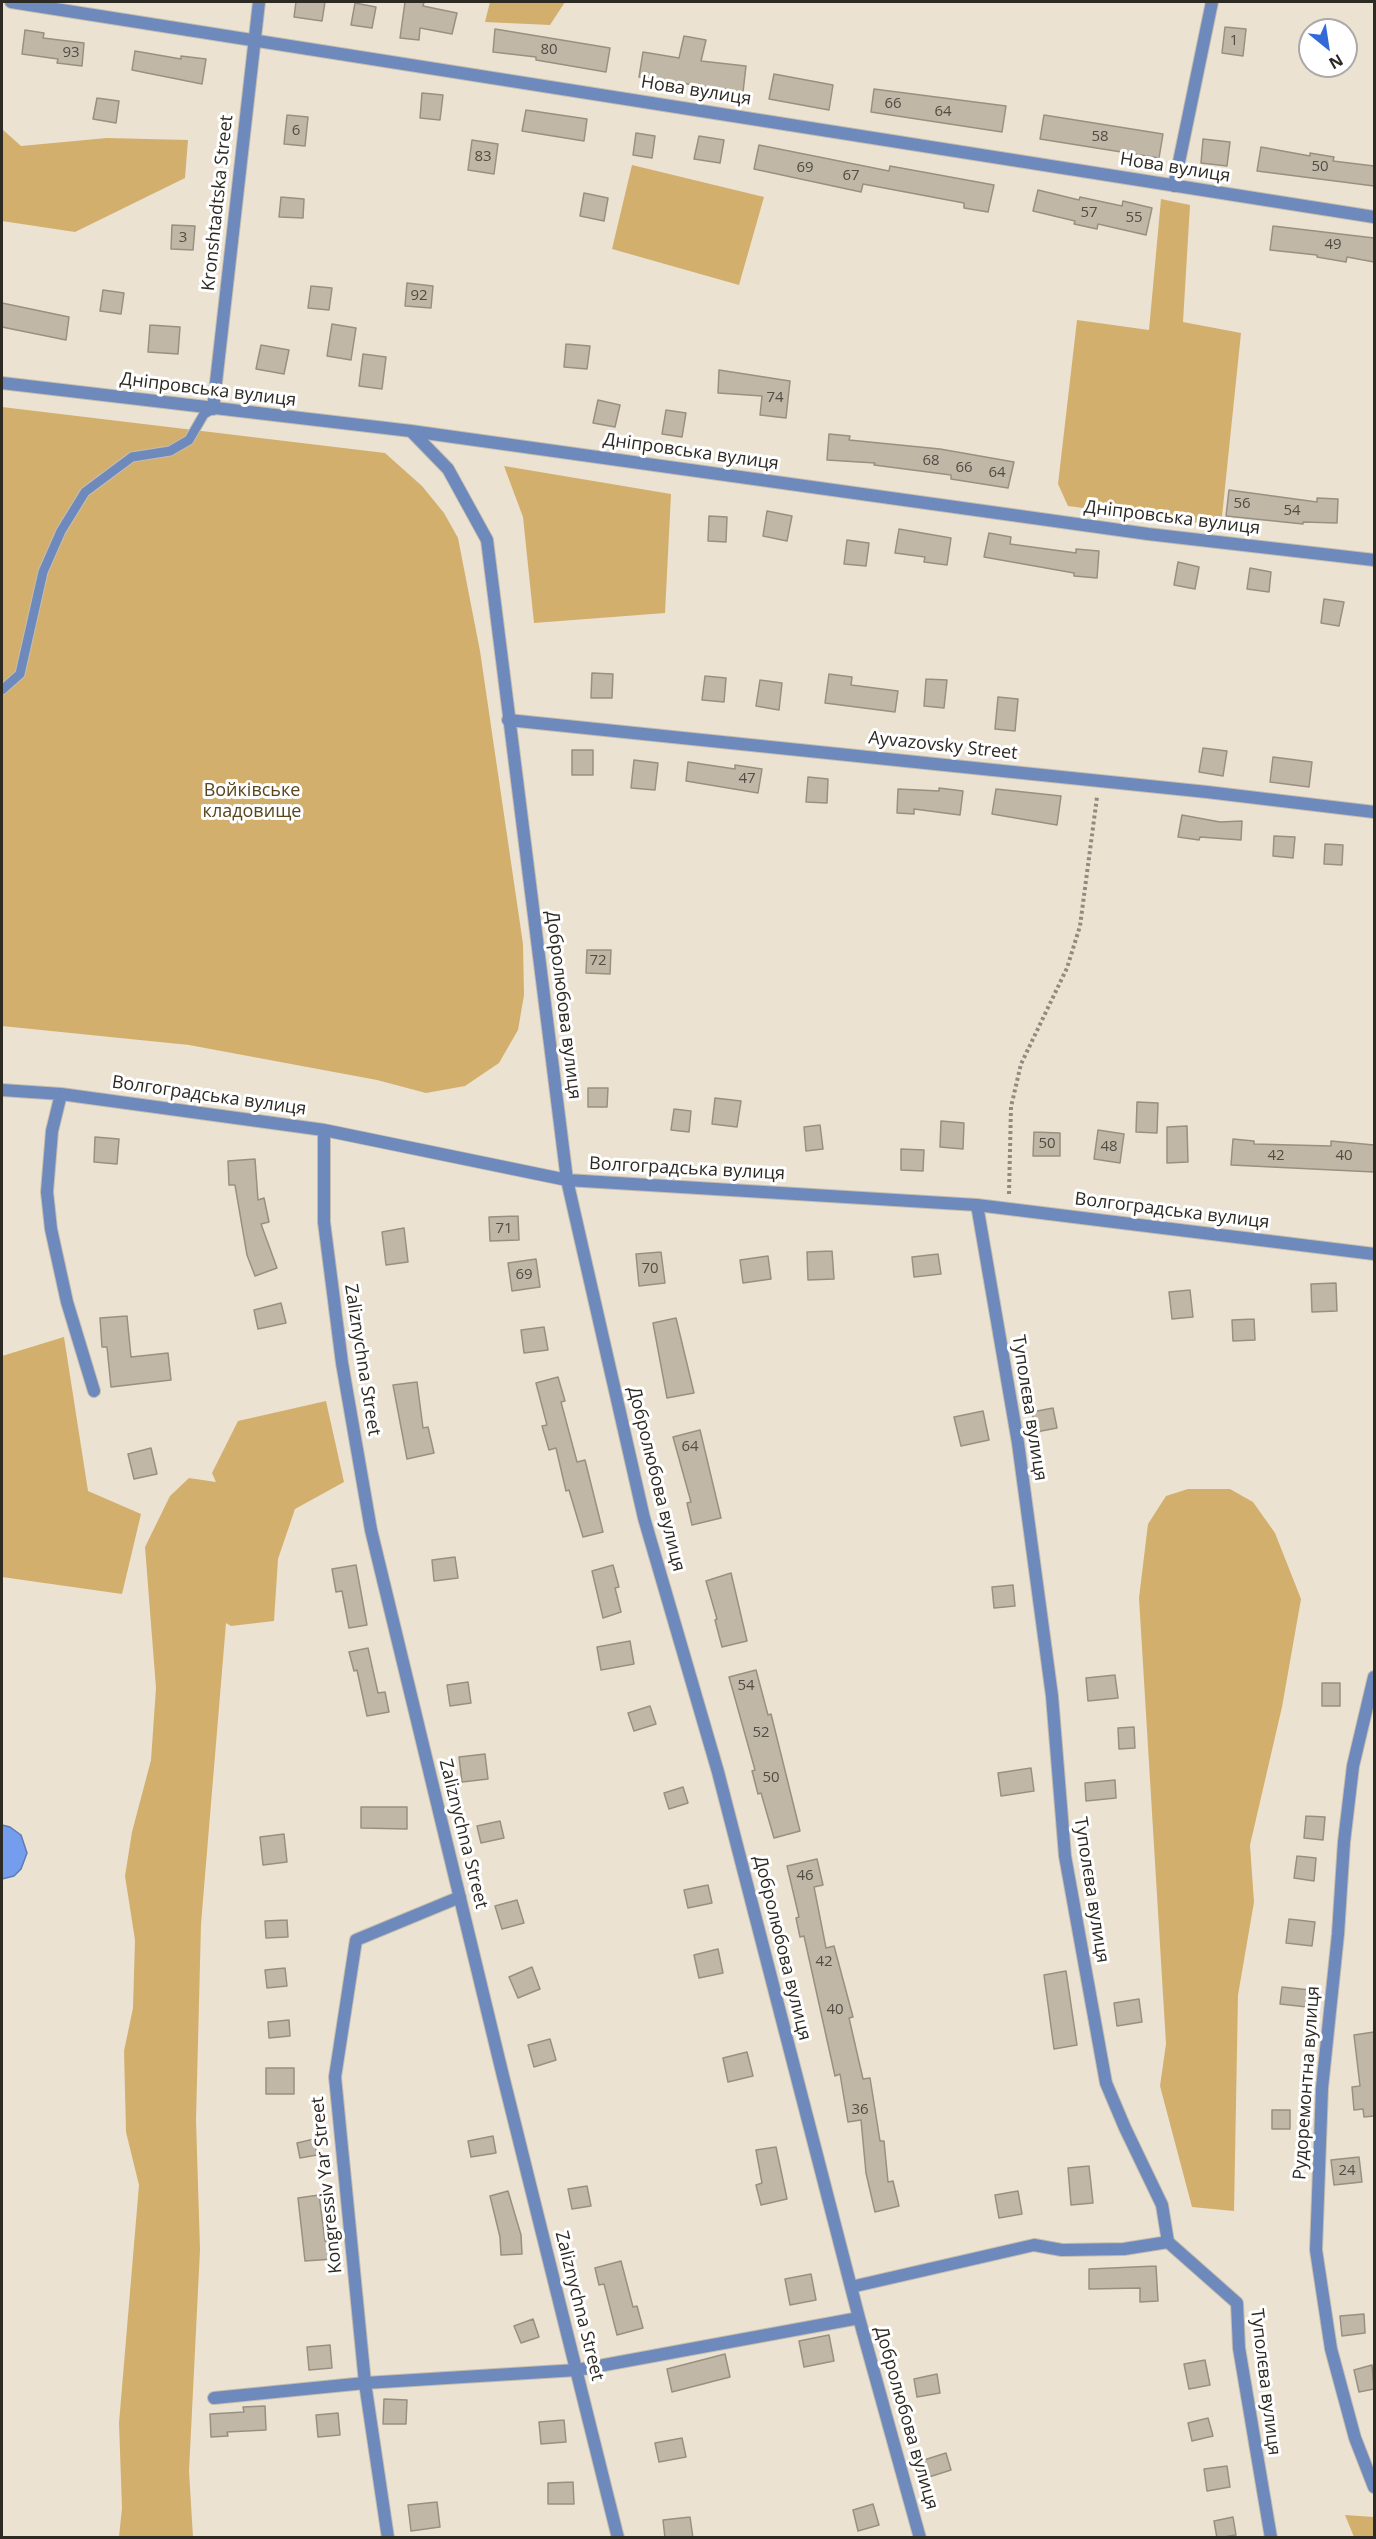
<!DOCTYPE html>
<meta charset="utf-8">
<style>
body{margin:0}
#map{position:relative;width:1376px;height:2539px;overflow:hidden;background:#ebe2d2;font-family:"Open Sans",sans-serif}
canvas{display:block}
.frame{position:absolute;inset:0;border:3px solid #2d2923;pointer-events:none}
.north{position:absolute;left:1298px;top:18px;width:60px;height:60px;box-sizing:border-box;background:#fff;border:2px solid #aba9a7;border-radius:50%;rotate:150deg;font-size:16px;font-weight:700;line-height:24px;text-align:center;color:#2d2923}
.north::after{content:'';display:block;margin:auto;width:21px;height:27px;background:#336ad8;clip-path:polygon(50% 0,100% 100%,50% 72%,0 100%)}
</style>
<div id="map">
<canvas width="1376" height="2539"></canvas>
<div class="frame"></div>
<div class="north">N</div>
</div>
<script>
const context = document.querySelector('canvas').getContext('2d');
context.lineJoin = 'round';
function paint(path, color) { context.fillStyle = color; context.fill(path, 'evenodd'); }
const shape = rows => new Path2D(rows.map(r => 'M' + r).join(''));
function strokePath(path, color, width, dash) { context.strokeStyle = color; context.lineWidth = width; context.lineCap = dash ? 'butt' : 'round'; context.setLineDash(dash || []); context.stroke(path); }
function drawText(font, color, halo, rows, align = 'center') {
  context.font = font + ' "Open Sans",sans-serif'; context.lineWidth = 6; context.setLineDash([]); context.textBaseline = 'middle'; context.strokeStyle = halo; context.fillStyle = color; for (const [text, x, y, turn = 0] of rows) {
    context.save(); context.translate(x, y); context.rotate((+turn || 0) * Math.PI / 180); context.textAlign = isNaN(turn) ? turn : align; if (halo) context.strokeText(text, 0, 0); context.fillText(text, 0, 0); context.restore();
  }
}
const green = shape([
 [490,2,565,2,550,25,485,22],
 [2,129,21,146,107,138,188,140,185,178,75,232,2,221],
 [632,165,764,197,739,285,612,249],
 [1161,199,1190,205,1183,322,1241,333,1221,526,1068,506,1058,484,1077,320,1149,330],
 [2,407,385,453,422,486,444,513,458,538,480,651,523,944,524,995,518,1030,499,1063,465,1086,426,1093,377,1080,189,1045,2,1026],
 [504,466,671,494,665,613,534,623,523,517],
 [64,1337,88,1491,141,1514,122,1594,2,1577,2,1356],
 [326,1401,344,1482,295,1509,278,1559,274,1621,231,1626,226,1623,201,1924,196,2120,200,2250,189,2471,193,2537,119,2537,122,2508,119,2423,139,2185,126,2132,124,2051,133,2008,135,1940,125,1876,132,1832,151,1760,156,1688,145,1547,170,1496,189,1478,216,1482,212,1473,238,1421],
 [1188,1489,1230,1489,1253,1502,1275,1533,1301,1599,1282,1707,1250,1845,1254,1902,1238,1995,1234,2211,1192,2207,1160,2086,1166,2044,1139,1598,1148,1524,1166,1496],
 [1345,2515,1374,2517,1374,2537,1354,2537]
]);
const water = shape([
 [2,1825,10,1827,21,1835,27,1853,21,1869,14,1876,2,1879,2,1825]
]);
const building = shape([
 [296,2,325,2,322,21,294,17,296,2],
 [405,2,424,2,423,6,457,13,452,34,420,28,419,40,400,38,405,2],
 [355,3,376,7,372,28,351,25,355,3],
 [1225,27,1246,29,1243,56,1222,53,1225,27],
 [495,29,610,48,606,72,536,60,536,57,493,52,495,29],
 [25,30,44,33,43,38,84,43,82,66,57,63,58,59,22,54,25,30],
 [684,36,706,40,701,61,746,66,743,92,639,77,643,52,679,58,684,36],
 [135,51,181,59,181,56,206,59,202,84,132,70,135,51],
 [774,74,833,85,829,110,769,99,774,74],
 [874,89,1006,106,1002,132,871,112,874,89],
 [422,93,443,95,440,120,420,118,422,93],
 [97,98,119,101,116,123,93,119,97,98],
 [526,110,587,119,584,141,522,131,526,110],
 [287,115,308,117,305,146,284,144,287,115],
 [1044,115,1163,134,1159,158,1040,139,1044,115],
 [636,133,655,136,652,158,633,155,636,133],
 [699,136,724,140,720,163,694,159,699,136],
 [1203,139,1230,142,1227,166,1201,163,1203,139],
 [472,140,498,144,494,174,468,170,472,140],
 [759,145,889,171,890,166,994,185,988,212,964,208,964,203,863,184,861,192,754,169,759,145],
 [1261,147,1310,156,1310,153,1334,157,1333,161,1374,166,1374,186,1257,171,1261,147],
 [1038,190,1079,200,1080,197,1122,206,1123,201,1152,208,1146,235,1098,224,1097,229,1074,224,1075,221,1033,211,1038,190],
 [584,193,608,198,604,221,580,216,584,193],
 [281,197,304,199,303,218,279,217,281,197],
 [172,225,195,226,193,250,171,249,172,225],
 [1273,226,1374,238,1374,262,1347,257,1346,262,1317,257,1317,255,1270,250,1273,226],
 [407,283,433,286,431,308,405,306,407,283],
 [311,286,332,288,329,310,308,308,311,286],
 [103,290,124,293,121,314,100,311,103,290],
 [2,303,69,317,66,340,2,327,2,303],
 [332,324,356,328,351,360,327,356,332,324],
 [150,325,180,327,178,354,148,352,150,325],
 [566,344,590,346,587,369,564,367,566,344],
 [261,345,289,350,284,374,256,369,261,345],
 [363,354,386,357,382,389,359,386,363,354],
 [719,370,790,381,786,418,760,415,762,396,718,393,719,370],
 [598,400,620,405,615,427,593,423,598,400],
 [666,410,686,413,682,437,662,434,666,410],
 [829,434,850,436,849,440,940,449,1014,462,1008,488,951,479,951,475,874,465,875,463,827,460,829,434],
 [1229,490,1317,502,1317,498,1338,499,1337,523,1303,522,1303,524,1226,516,1229,490],
 [767,511,792,516,787,541,763,536,767,511],
 [709,516,727,517,726,542,708,541,709,516],
 [899,529,951,538,947,565,924,562,925,557,895,553,899,529],
 [989,533,1011,537,1010,544,1076,553,1076,549,1099,551,1097,578,1074,576,1074,573,984,557,989,533],
 [847,540,869,543,866,566,844,564,847,540],
 [1178,562,1199,567,1195,589,1174,585,1178,562],
 [1250,568,1271,572,1269,592,1247,589,1250,568],
 [1324,599,1344,602,1339,626,1321,623,1324,599],
 [592,673,613,674,612,698,591,698,592,673],
 [829,674,852,677,851,685,898,691,895,712,825,703,829,674],
 [705,676,726,678,724,702,702,700,705,676],
 [926,679,947,680,944,708,924,706,926,679],
 [760,680,782,683,779,710,756,706,760,680],
 [998,697,1018,699,1015,731,995,729,998,697],
 [1203,748,1227,751,1223,776,1199,772,1203,748],
 [572,750,593,750,593,775,572,775,572,750],
 [1273,757,1312,762,1309,787,1270,782,1273,757],
 [634,760,658,763,655,790,631,788,634,760],
 [688,762,735,769,735,765,762,769,758,793,686,781,688,762],
 [808,777,828,779,827,803,806,802,808,777],
 [939,788,963,791,960,815,914,809,914,814,897,813,898,789,939,791,939,788],
 [996,789,1061,796,1057,825,992,814,996,789],
 [1182,815,1220,822,1242,821,1241,840,1200,837,1199,840,1178,837,1182,815],
 [1274,836,1295,837,1293,858,1273,856,1274,836],
 [1325,844,1343,845,1342,865,1324,864,1325,844],
 [587,950,611,950,610,974,586,973,587,950],
 [588,1088,608,1088,607,1107,588,1107,588,1088],
 [715,1098,741,1101,737,1127,712,1124,715,1098],
 [1137,1102,1158,1103,1157,1133,1136,1132,1137,1102],
 [674,1109,691,1111,689,1132,671,1130,674,1109],
 [941,1121,964,1123,963,1149,940,1147,941,1121],
 [820,1125,823,1149,806,1151,804,1127,820,1125],
 [1187,1126,1188,1162,1167,1163,1167,1127,1187,1126],
 [1098,1130,1124,1134,1120,1163,1094,1159,1098,1130],
 [1034,1132,1060,1133,1060,1156,1033,1156,1034,1132],
 [95,1137,119,1139,117,1164,94,1162,95,1137],
 [1233,1139,1254,1141,1254,1144,1331,1146,1331,1141,1374,1145,1374,1172,1231,1165,1233,1139],
 [901,1149,924,1150,923,1171,901,1170,901,1149],
 [255,1159,258,1200,264,1198,269,1222,261,1224,277,1268,255,1276,247,1255,235,1185,229,1185,228,1161,255,1159],
 [518,1216,519,1240,490,1241,489,1217,518,1216],
 [404,1228,408,1262,386,1265,382,1232,404,1228],
 [832,1251,834,1279,808,1280,807,1252,832,1251],
 [661,1252,665,1283,639,1286,636,1254,661,1252],
 [938,1254,941,1274,914,1277,912,1257,938,1254],
 [768,1256,771,1279,743,1283,740,1260,768,1256],
 [536,1259,540,1287,512,1291,508,1263,536,1259],
 [1336,1283,1337,1311,1312,1312,1311,1284,1336,1283],
 [1190,1290,1193,1317,1172,1319,1169,1292,1190,1290],
 [281,1303,286,1323,258,1329,254,1310,281,1303],
 [127,1316,131,1357,168,1353,171,1380,111,1387,107,1347,102,1347,100,1318,127,1316],
 [676,1318,694,1393,667,1398,653,1323,676,1318],
 [1254,1319,1255,1340,1233,1341,1232,1320,1254,1319],
 [544,1327,548,1350,524,1353,521,1330,544,1327],
 [558,1377,565,1401,561,1402,577,1462,585,1460,603,1532,583,1537,569,1490,566,1491,556,1448,549,1450,542,1426,547,1425,536,1383,558,1377],
 [417,1382,423,1428,428,1427,434,1453,407,1459,393,1385,417,1382],
 [1053,1408,1057,1428,1036,1432,1032,1412,1053,1408],
 [983,1411,989,1440,961,1446,954,1417,983,1411],
 [700,1430,721,1518,692,1525,687,1503,691,1502,673,1437,700,1430],
 [151,1448,157,1474,134,1479,128,1454,151,1448],
 [455,1557,458,1578,434,1581,432,1560,455,1557],
 [356,1565,367,1625,349,1628,342,1591,336,1592,332,1569,356,1565],
 [613,1565,619,1587,615,1588,621,1612,603,1618,592,1571,613,1565],
 [731,1573,747,1641,722,1647,715,1620,717,1619,706,1581,731,1573],
 [1013,1585,1015,1606,994,1608,992,1587,1013,1585],
 [630,1641,634,1664,601,1670,597,1647,630,1641],
 [368,1648,378,1693,385,1692,389,1712,367,1716,357,1670,354,1671,349,1652,368,1648],
 [756,1670,768,1715,771,1714,800,1831,774,1838,761,1793,758,1794,752,1771,755,1770,729,1677,756,1670],
 [1115,1675,1118,1698,1088,1701,1086,1678,1115,1675],
 [468,1682,471,1703,450,1706,447,1685,468,1682],
 [1322,1683,1340,1683,1340,1706,1322,1706,1322,1683],
 [650,1706,656,1724,634,1731,628,1713,650,1706],
 [1134,1727,1135,1748,1119,1749,1118,1728,1134,1727],
 [485,1754,488,1779,462,1782,459,1757,485,1754],
 [1031,1768,1034,1791,1001,1796,998,1773,1031,1768],
 [1115,1780,1116,1798,1086,1801,1085,1783,1115,1780],
 [683,1787,688,1803,669,1809,664,1793,683,1787],
 [361,1807,407,1807,407,1829,361,1828,361,1807],
 [1306,1816,1325,1817,1323,1840,1304,1838,1306,1816],
 [500,1821,504,1838,481,1843,477,1826,500,1821],
 [284,1834,287,1862,263,1865,260,1837,284,1834],
 [1297,1856,1316,1858,1314,1881,1294,1878,1297,1856],
 [817,1859,823,1885,814,1887,826,1948,834,1946,853,2017,849,2018,863,2079,870,2078,880,2141,884,2141,888,2182,893,2181,899,2206,875,2212,866,2173,861,2120,848,2122,840,2074,835,2076,804,1936,800,1937,796,1918,799,1917,787,1866,817,1859],
 [708,1885,712,1903,688,1908,684,1890,708,1885],
 [517,1900,524,1923,502,1929,495,1906,517,1900],
 [1289,1919,1315,1922,1312,1946,1286,1943,1289,1919],
 [287,1920,288,1937,266,1938,265,1921,287,1920],
 [718,1949,723,1973,699,1978,694,1955,718,1949],
 [532,1967,540,1989,518,1998,509,1977,532,1967],
 [285,1968,287,1986,267,1988,265,1970,285,1968],
 [1066,1971,1077,2045,1054,2049,1044,1975,1066,1971],
 [1282,1987,1310,1990,1307,2007,1280,2004,1282,1987],
 [1139,1999,1142,2022,1117,2026,1114,2003,1139,1999],
 [289,2020,290,2036,269,2038,268,2022,289,2020],
 [1374,2032,1374,2116,1364,2117,1363,2109,1354,2110,1352,2087,1360,2086,1354,2035,1374,2032],
 [550,2039,556,2060,534,2067,528,2045,550,2039],
 [747,2052,753,2076,728,2082,723,2058,747,2052],
 [266,2068,294,2068,294,2094,266,2094,266,2068],
 [1272,2110,1290,2110,1290,2129,1272,2129,1272,2110],
 [493,2136,496,2153,471,2157,468,2141,493,2136],
 [314,2139,317,2155,300,2158,297,2143,314,2139],
 [776,2147,787,2199,761,2205,756,2185,762,2183,756,2150,776,2147],
 [1359,2157,1362,2182,1334,2185,1331,2160,1359,2157],
 [1089,2166,1093,2203,1071,2205,1068,2168,1089,2166],
 [587,2186,591,2206,572,2209,568,2189,587,2186],
 [508,2191,521,2235,522,2254,501,2255,500,2237,490,2196,508,2191],
 [1018,2191,1022,2214,999,2218,995,2195,1018,2191],
 [319,2195,325,2241,332,2241,333,2259,305,2261,298,2198,319,2195],
 [621,2261,633,2307,637,2306,643,2328,617,2335,604,2284,599,2285,595,2268,621,2261],
 [1156,2266,1158,2301,1140,2302,1140,2288,1089,2289,1089,2269,1156,2266],
 [811,2274,816,2300,790,2305,785,2279,811,2274],
 [1364,2314,1365,2333,1342,2336,1340,2316,1364,2314],
 [533,2319,539,2337,521,2343,514,2326,533,2319],
 [829,2335,834,2361,804,2367,799,2341,829,2335],
 [330,2345,332,2368,309,2370,307,2347,330,2345],
 [725,2354,730,2377,672,2392,667,2369,725,2354],
 [1205,2360,1210,2385,1189,2389,1184,2364,1205,2360],
 [1372,2365,1374,2389,1359,2392,1354,2370,1372,2365],
 [937,2374,940,2393,917,2397,914,2379,937,2374],
 [384,2399,407,2400,406,2424,383,2424,384,2399],
 [265,2406,266,2430,227,2432,228,2436,211,2437,210,2414,244,2412,243,2407,265,2406],
 [338,2413,340,2435,318,2437,316,2415,338,2413],
 [1208,2418,1213,2436,1192,2441,1188,2423,1208,2418],
 [564,2420,566,2442,541,2444,539,2422,564,2420],
 [682,2438,686,2457,659,2462,655,2443,682,2438],
 [946,2453,951,2470,929,2477,924,2460,946,2453],
 [1227,2466,1230,2487,1207,2491,1204,2469,1227,2466],
 [573,2482,574,2504,548,2504,548,2483,573,2482],
 [437,2502,440,2527,411,2531,408,2505,437,2502],
 [873,2504,879,2525,858,2531,853,2510,873,2504],
 [690,2517,693,2538,665,2538,663,2520,690,2517],
 [1233,2517,1236,2535,1217,2538,1214,2521,1233,2517]
]);
const path = shape([
 [1009,1194,1011,1107,1021,1064,1067,968,1080,926,1097,797]
]);
const lane = shape([
 [2,690,20,674,43,572,61,531,85,492,132,457,170,451,189,440,204,414,213,409]
]);
const street = shape([
 [11,2,1374,217],
 [1174,186,1212,2],
 [2,383,411,431,1148,534,1374,560],
 [213,409,259,2],
 [411,431,448,469,487,540,567,1180,644,1518,718,1772,859,2318,920,2538],
 [508,720,1207,792,1374,812],
 [2,1090,61,1094,324,1130,567,1180,977,1205,1374,1254],
 [61,1094,52,1131,47,1192,51,1229,67,1302,94,1391],
 [324,1130,324,1222,342,1363,371,1530,502,2072,618,2538],
 [977,1205,1018,1443,1052,1696,1065,1856,1106,2083,1125,2128,1162,2205,1168,2242,1237,2303,1239,2348,1271,2538],
 [1374,1677,1353,1766,1344,1842,1338,1934,1322,2088,1316,2250,1331,2349,1355,2438,1374,2487],
 [851,2287,1034,2245,1062,2250,1124,2249,1168,2242],
 [214,2398,365,2383,577,2370,859,2318],
 [388,2538,365,2383,335,2077,356,1940,460,1897]
]);
const numberNames = [
 ["1",1234,41],
 ["80",549,50],
 ["93",71,53],
 ["66",893,104],
 ["64",943,112],
 ["6",296,131],
 ["58",1100,137],
 ["83",483,157],
 ["50",1320,167],
 ["69",805,168],
 ["67",851,176],
 ["57",1089,213],
 ["55",1134,218],
 ["3",183,238],
 ["49",1333,245],
 ["92",419,296],
 ["74",775,398],
 ["68",931,461],
 ["66",964,468],
 ["64",997,473],
 ["56",1242,504],
 ["54",1292,511],
 ["47",747,779],
 ["72",598,961],
 ["50",1047,1144],
 ["48",1109,1147],
 ["42",1276,1156],
 ["40",1344,1156],
 ["71",504,1229],
 ["70",650,1269],
 ["69",524,1275],
 ["64",690,1447],
 ["54",746,1686],
 ["52",761,1733],
 ["50",771,1778],
 ["46",805,1876],
 ["42",824,1962],
 ["40",835,2010],
 ["36",860,2110],
 ["24",1347,2171]
];
const streetNames = [
 ["Нова вулиця",696,91,9],
 ["Нова вулиця",1175,168,9],
 ["Kronshtadtska Street",218,203,-84],
 ["Дніпровська вулиця",208,390,7],
 ["Дніпровська вулиця",691,452,8],
 ["Дніпровська вулиця",1172,518,7],
 ["Ayvazovsky Street",943,746,6],
 ["Добролюбова вулиця",563,1005,83],
 ["Волгоградська вулиця",209,1096,8],
 ["Волгоградська вулиця",687,1169,3],
 ["Волгоградська вулиця",1172,1211,7],
 ["Zaliznychna Street",362,1360,81],
 ["Туполєва вулиця",1029,1408,81],
 ["Добролюбова вулиця",656,1479,76],
 ["Zaliznychna Street",463,1834,76],
 ["Туполєва вулиця",1091,1890,81],
 ["Добролюбова вулиця",782,1948,76],
 ["Рудоремонтна вулиця",1307,2083,-86],
 ["Kongressiv Yar Street",327,2185,-96],
 ["Zaliznychna Street",579,2306,76],
 ["Туполєва вулиця",1265,2382,83],
 ["Добролюбова вулиця",906,2418,74]
];
const parkNames = [
 ["Войківське",252,791],
 ["кладовище",252,812]
];
paint(green, '#d3af6d');
paint(water, '#749eed');
strokePath(water, '#5f7bb0', 1.5);
paint(building, '#c0b7a7');
strokePath(building, '#999081', 1.5);
strokePath(lane, '#c5bdaf', 11);
strokePath(street, '#c5bdaf', 14);
strokePath(path, '#918a7f', 4, [3, 3]);
strokePath(lane, '#6e89bc', 9);
strokePath(street, '#6e89bc', 12);
drawText('15px', '#524c44', null, numberNames);
drawText('18px', '#2d2923', '#fff', streetNames);
drawText('18px', '#59441d', '#fff', parkNames);
</script>
